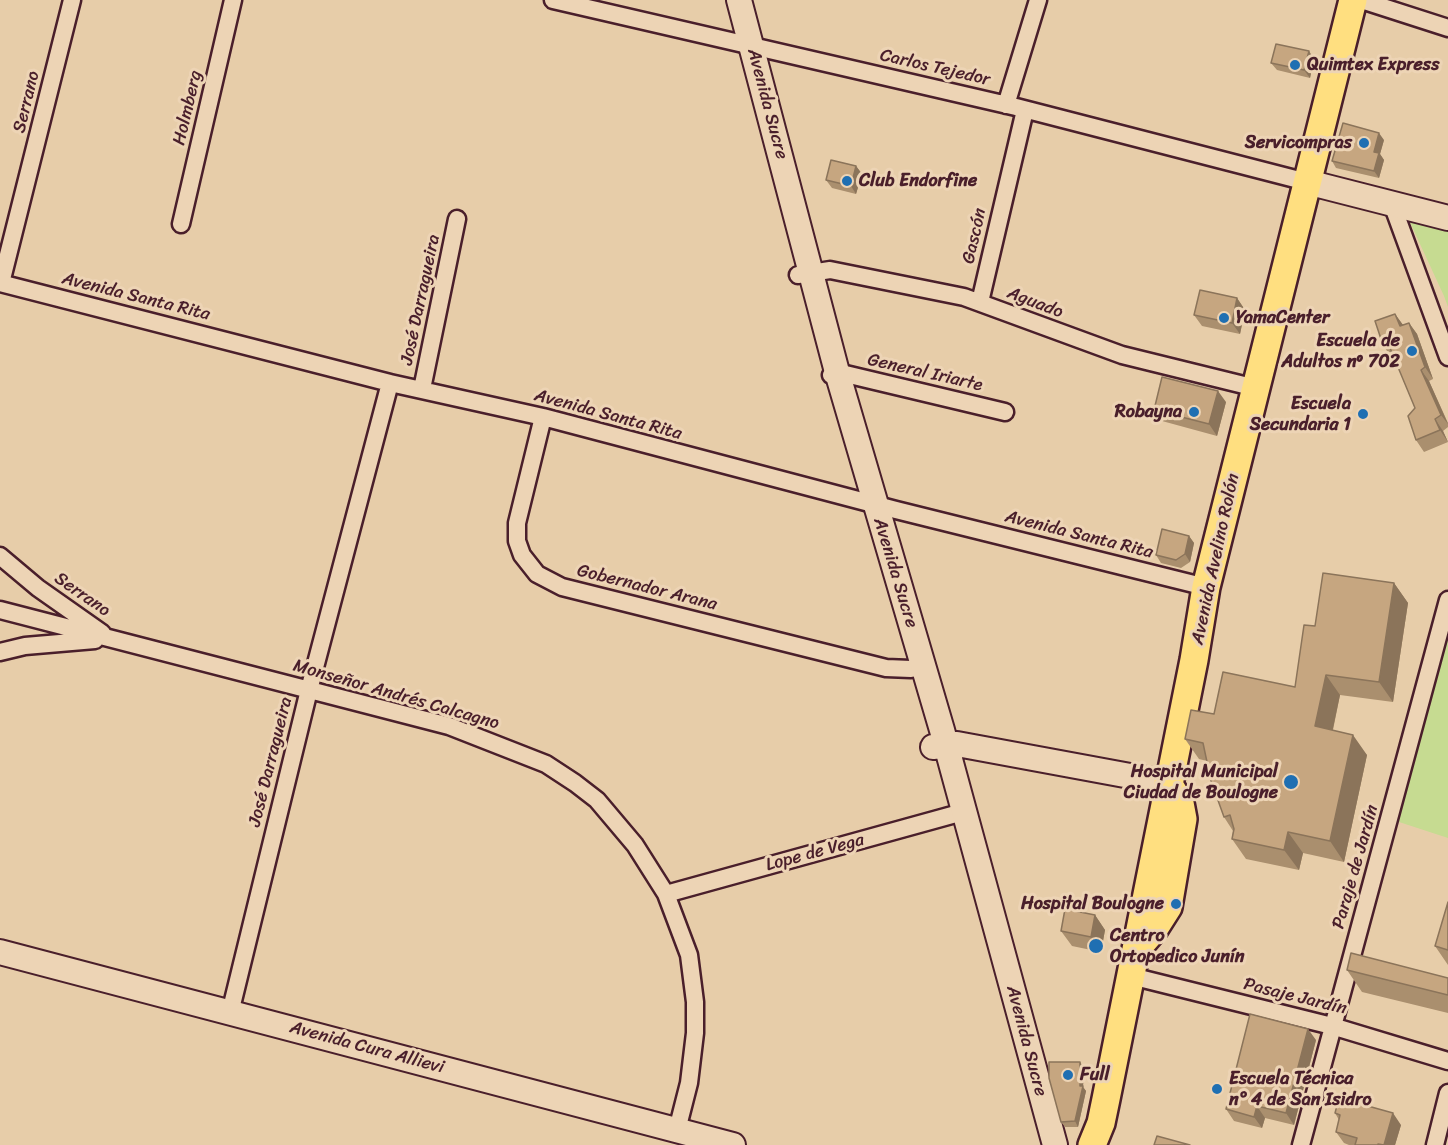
<!DOCTYPE html>
<meta charset="utf-8">
<style>
body{margin:0}
canvas{display:block;background:#e7cda9}
</style>
<canvas width="1448" height="1145"></canvas>
<script>
const context = document.querySelector('canvas').getContext('2d');
context.lineJoin = 'round';
function paint(path, color) { context.fillStyle = color; context.fill(path, 'evenodd'); }
const shape = rows => new Path2D(rows.map(r => 'M' + r).join(''));
function strokePath(path, color, width, dash) { context.strokeStyle = color; context.lineWidth = width; context.lineCap = dash ? 'butt' : 'round'; context.setLineDash(dash || []); context.stroke(path); }
function drawText(font, color, halo, rows, align = 'center') {
  context.font = font + ' Sriracha,sans-serif'; context.lineWidth = 6; context.setLineDash([]); context.textBaseline = 'middle'; context.strokeStyle = halo; context.fillStyle = color; for (const [text, x, y, turn = 0] of rows) {
    context.save(); context.translate(x, y); context.rotate((+turn || 0) * Math.PI / 180); context.textAlign = isNaN(turn) ? turn : align; if (halo) context.strokeText(text, 0, 0); context.fillText(text, 0, 0); context.restore();
  }
}
const green = shape([
 [1408,218,1448,229,1448,307,1444,296],
 [1448,634,1448,838,1396,821]
]);
const street = shape([
 [553,0,1016,107,1307,182],
 [1361,0,1448,28],
 [1006,105,1038,0],
 [1392,204,1448,357],
 [181,224,233,0],
 [798,275,830,270,964,297,1122,355,1256,388],
 [0,283,390,383,543,417,896,510,1206,587],
 [1,283,72,0],
 [980,302,1025,110],
 [831,375,837,372,1005,412],
 [422,389,457,219],
 [543,417,517,523,517,541,522,555,537,574,562,587,886,668,911,669],
 [0,556,38,588,102,633],
 [0,610,449,726,546,764,575,783,597,800,635,845,666,894,689,955,695,1002,695,1033,689,1083,677,1130],
 [0,652,25,646,95,640],
 [666,894,963,812],
 [1131,976,1332,1026,1448,1061],
 [230,1013,309,690,390,383],
 [1301,1145,1448,600],
 [1435,1145,1448,1093]
]);
const secondary = shape([
 [739,0,837,372,942,730,1055,1145],
 [1307,182,1448,218],
 [933,747,957,744,1168,783],
 [0,952,733,1145]
]);
const primary = shape([
 [1140,945,1154,929,1168,907,1183,819,1180,803,1168,783],
 [1092,1145,1101,1123,1106,1099,1194,660,1206,587,1353,0]
]);
const wall = shape([
 [1314,59,1310,78,1277,70,1271,63],
 [1384,140,1380,154,1384,160,1379,178,1336,168,1332,161],
 [856,166,862,174,856,194,832,188,826,180],
 [1237,298,1245,310,1240,334,1202,326,1194,315],
 [1395,314,1403,325,1409,323,1417,334,1433,379,1429,381,1448,423,1448,427,1443,431,1448,442,1424,452,1416,440,1415,408,1394,358,1391,357,1383,345],
 [1226,402,1217,436,1162,421,1154,410],
 [1189,536,1194,543,1190,562,1181,568,1161,563,1156,555],
 [1394,583,1408,603,1393,702,1340,695,1333,730,1367,755,1344,862,1303,853,1299,870,1246,859,1232,839,1233,831,1224,817,1207,761,1199,759,1185,739,1214,714,1295,687,1315,626],
 [1448,902,1448,965,1435,946],
 [1095,915,1105,930,1101,952,1072,946,1061,931],
 [1347,970,1448,978,1448,1013,1362,992],
 [1316,1040,1294,1125,1265,1118,1262,1128,1234,1121,1226,1109],
 [1084,1068,1083,1087,1086,1091,1078,1127,1065,1127,1061,1122],
 [1335,1113,1401,1125,1395,1145,1349,1145,1344,1143,1336,1132,1339,1120]
]);
const shadedWall = shape([
 [1309,51,1314,59,1310,78,1304,70],
 [1379,133,1384,140,1380,154,1384,160,1379,178,1374,171,1374,152],
 [856,166,862,174,856,194,851,186],
 [1237,298,1245,310,1240,334,1232,323],
 [1395,314,1403,325,1400,326],
 [1409,323,1417,334,1433,379,1425,367],
 [1421,370,1429,381,1448,424,1441,415],
 [1218,391,1226,402,1217,436,1209,424],
 [1435,419,1443,431,1448,442,1440,430],
 [1189,536,1194,543,1190,562,1185,554],
 [1394,583,1408,603,1393,702,1379,682],
 [1326,675,1340,695,1329,747,1315,726],
 [1353,735,1367,755,1344,862,1330,841],
 [1288,832,1303,853,1299,870,1284,850],
 [1095,915,1105,930,1101,952,1091,937],
 [1308,1029,1316,1040,1294,1125,1286,1113],
 [1080,1062,1084,1068,1083,1087,1086,1091,1078,1127,1075,1121,1080,1086],
 [1257,1106,1265,1118,1262,1128,1254,1117],
 [1393,1113,1401,1125,1395,1145,1384,1145]
]);
const building = shape([
 [1276,44,1309,51,1304,70,1271,63,1276,44],
 [1343,123,1379,133,1374,152,1379,153,1374,171,1332,161,1343,123],
 [831,160,856,166,851,186,826,180,831,160],
 [1200,290,1237,298,1232,323,1194,315,1200,290],
 [1395,314,1400,326,1409,323,1425,367,1421,370,1441,415,1435,419,1440,430,1416,440,1408,416,1415,408,1390,348,1383,345,1375,321,1395,314],
 [1162,377,1218,391,1209,424,1154,410,1162,377],
 [1162,529,1189,536,1185,554,1176,560,1156,555,1162,529],
 [1323,573,1394,583,1379,682,1326,675,1315,726,1353,735,1330,841,1288,832,1284,850,1232,839,1234,829,1230,815,1224,817,1211,781,1203,743,1185,739,1191,710,1214,714,1223,672,1295,687,1304,625,1315,626,1323,573],
 [1448,902,1448,950,1435,946,1448,902],
 [1065,909,1095,915,1091,937,1061,931,1065,909],
 [1351,953,1448,978,1448,995,1347,970,1351,953],
 [1250,1014,1308,1029,1286,1113,1257,1106,1254,1117,1226,1109,1250,1014],
 [1049,1062,1080,1062,1080,1086,1083,1086,1075,1121,1061,1122,1049,1078,1049,1062],
 [1339,1098,1393,1113,1384,1145,1378,1144,1378,1145,1355,1145,1357,1138,1336,1132,1340,1115,1335,1113,1339,1098],
 [1157,1136,1190,1145,1154,1145,1157,1136]
]);
const markers = [
 [1295,65,6,"#1f6fb2"],
 [1364,143,6,"#1f6fb2"],
 [847,181,6,"#1f6fb2"],
 [1224,318,6,"#1f6fb2"],
 [1412,351,6,"#1f6fb2"],
 [1194,412,6,"#1f6fb2"],
 [1363,414,6,"#1f6fb2"],
 [1291,782,8,"#1f6fb2"],
 [1176,904,6,"#1f6fb2"],
 [1096,946,8,"#1f6fb2"],
 [1068,1075,6,"#1f6fb2"],
 [1217,1089,6,"#1f6fb2"]
];
const poiNames = [
 ["Quimtex Express",1307,65],
 ["Servicompras",1352,143,"right"],
 ["Club Endorfine",859,181],
 ["YamaCenter",1236,318],
 ["Escuela de",1400,341,"right"],
 ["Adultos nº 702",1400,362,"right"],
 ["Escuela",1351,404,"right"],
 ["Secundaria 1",1351,425,"right"],
 ["Robayna",1182,412,"right"],
 ["Hospital Municipal",1278,772,"right"],
 ["Ciudad de Boulogne",1278,793,"right"],
 ["Hospital Boulogne",1164,904,"right"],
 ["Centro",1110,936],
 ["Ortopedico Junín",1110,957],
 ["Full",1080,1075],
 ["Escuela Técnica",1229,1079],
 ["n° 4 de San Isidro",1229,1100]
];
const streetNames = [
 ["Carlos Tejedor",935,68,13],
 ["Serrano",27,102,-76],
 ["Avenida Sucre",767,104,75],
 ["Holmberg",188,108,-77],
 ["Gascón",975,236,-77],
 ["Avenida Santa Rita",136,297,14],
 ["José Darragueira",421,300,-78],
 ["Aguado",1035,303,21],
 ["General Iriarte",925,373,13],
 ["Avenida Santa Rita",608,415,15],
 ["Avenida Santa Rita",1079,535,14],
 ["Avenida Avelino Rolón",1216,559,-78],
 ["Avenida Sucre",895,573,73],
 ["Gobernador Arana",647,588,14],
 ["Serrano",82,595,35],
 ["Monseñor Andrés Calcagno",396,695,16],
 ["José Darragueira",271,762,-76],
 ["Lope de Vega",815,853,-15],
 ["Paraje de Jardín",1356,867,-74],
 ["Pasaje Jardín",1295,997,14],
 ["Avenida Sucre",1026,1041,75],
 ["Avenida Cura Allievi",367,1048,15]
];
paint(green, '#c6db91');
strokePath(street, '#4a1f2b', 21);
strokePath(secondary, '#4a1f2b', 28);
strokePath(primary, '#4a1f2b', 32);
strokePath(street, '#edd4b5', 16);
strokePath(secondary, '#edd4b5', 24);
strokePath(primary, '#ffdf80', 27);
paint(wall, '#aa8f6e');
paint(shadedWall, '#8b745a');
paint(building, '#c6a680');
strokePath(building, '#8b745a', 1.5);
for (const [x, y, r, color] of markers) { const dot = new Path2D(); dot.arc(x, y, r, 0, 2 * Math.PI); context.fillStyle = color; context.fill(dot); strokePath(dot, '#edd4b5', 2); }
drawText('bold 18px', '#4a1f2b', '#edd4b5', poiNames, 'left');
drawText('18px', '#4a1f2b', '#edd4b5', streetNames);
</script>
